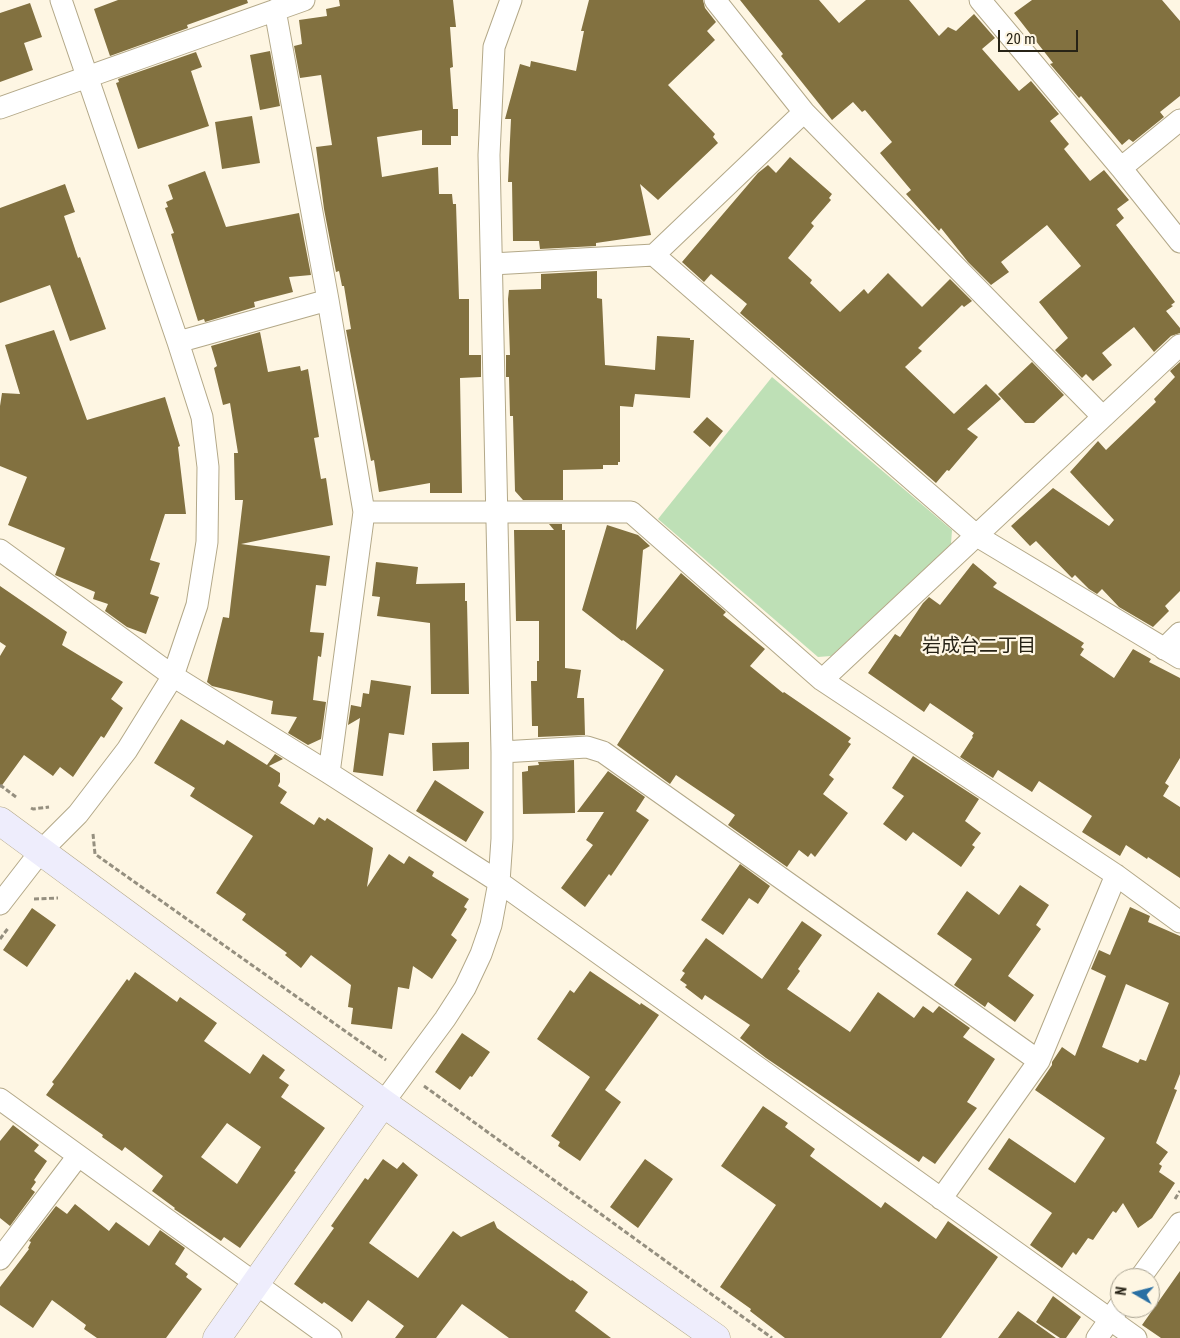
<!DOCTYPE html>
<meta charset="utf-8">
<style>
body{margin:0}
#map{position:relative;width:1180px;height:1338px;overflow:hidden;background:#fef6e3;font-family:"Roboto Condensed",sans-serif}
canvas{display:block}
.north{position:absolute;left:1110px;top:1268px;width:50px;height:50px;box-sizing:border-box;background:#fef6e3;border:1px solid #a8a291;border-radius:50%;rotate:278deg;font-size:14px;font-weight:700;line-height:20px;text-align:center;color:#272316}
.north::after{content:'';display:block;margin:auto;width:18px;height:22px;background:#296fa3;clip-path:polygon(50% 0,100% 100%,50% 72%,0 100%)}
.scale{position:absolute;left:998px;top:30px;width:80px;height:22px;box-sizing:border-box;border:2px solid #272316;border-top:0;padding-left:6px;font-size:15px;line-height:18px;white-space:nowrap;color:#272316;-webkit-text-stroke:4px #fef6e3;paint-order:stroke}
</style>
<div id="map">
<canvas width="1180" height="1338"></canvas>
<div class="north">N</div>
<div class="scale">20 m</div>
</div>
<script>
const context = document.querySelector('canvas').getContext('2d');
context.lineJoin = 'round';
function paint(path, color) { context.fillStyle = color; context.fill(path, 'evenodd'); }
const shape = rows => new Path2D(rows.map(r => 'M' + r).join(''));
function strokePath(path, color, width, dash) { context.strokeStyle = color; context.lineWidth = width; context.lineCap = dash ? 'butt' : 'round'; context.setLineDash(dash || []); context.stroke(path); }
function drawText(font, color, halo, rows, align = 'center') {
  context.font = font + ' "Roboto Condensed","Noto Sans JP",sans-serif'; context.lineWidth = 4.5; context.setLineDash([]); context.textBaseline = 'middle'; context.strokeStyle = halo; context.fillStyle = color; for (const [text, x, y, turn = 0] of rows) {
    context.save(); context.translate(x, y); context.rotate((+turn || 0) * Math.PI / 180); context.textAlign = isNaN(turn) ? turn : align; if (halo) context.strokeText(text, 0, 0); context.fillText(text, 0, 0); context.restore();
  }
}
const green = shape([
 [772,377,952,530,951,544,831,656,818,657,658,519]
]);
const building = shape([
 [118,0,247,0,248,3,187,25,188,28,110,56,94,9],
 [339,0,453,0,456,27,450,27,453,67,450,68,453,109,458,109,458,136,451,136,451,145,422,145,422,130,377,137,382,177,438,167,439,194,452,194,453,204,456,204,459,299,469,299,469,355,481,355,481,377,460,378,462,493,430,493,430,483,379,492,374,460,371,461,346,330,351,329,344,286,342,286,339,271,336,272,324,209,316,147,332,145,321,75,300,78,294,46,302,44,299,20,327,16,326,9,340,6],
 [589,0,703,0,705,8,716,22,707,31,715,40,668,85,715,134,713,137,718,143,658,200,640,184,651,235,596,243,596,246,540,249,539,241,513,241,512,182,508,182,511,119,505,119,520,64,530,67,531,61,576,71,584,31,581,31],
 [740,0,819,0,839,23,866,0,909,0,939,36,948,27,956,31,974,14,995,38,982,49,1019,91,1031,81,1059,114,1050,121,1069,144,1064,149,1090,181,1104,170,1129,200,1117,209,1124,218,1116,225,1175,302,1171,305,1173,306,1166,311,1180,328,1180,333,1171,336,1154,352,1134,327,1102,353,1112,365,1093,381,1086,374,1082,378,1055,350,1068,338,1039,302,1081,266,1047,225,1001,262,1009,272,991,285,968,262,941,228,939,231,906,194,911,190,880,153,892,142,865,110,862,112,853,102,832,120,781,56,783,54],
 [1032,0,1162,0,1180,21,1180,96,1160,112,1164,117,1133,142,1129,139,1122,145,1081,96,1079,98,1050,64,1053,63,1014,13],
 [30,3,42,37,24,43,33,70,0,82,0,13],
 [270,51,280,106,260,110,250,55],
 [196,52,202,67,191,71,209,126,138,149,116,83,119,82,118,79],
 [252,116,260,163,222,169,215,122],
 [790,157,832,194,829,198,831,200,811,223,814,226,788,258,812,280,810,283,840,312,864,289,868,294,888,273,922,307,950,279,972,301,964,307,962,305,918,348,922,351,905,367,954,414,986,384,1001,399,967,429,978,437,949,471,947,470,936,483,740,313,747,304,711,274,704,282,682,262,758,173,768,165,776,173],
 [205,171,226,227,299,213,311,275,289,277,293,292,254,302,255,307,205,322,204,319,198,321,171,234,174,233,165,208,168,207,166,202,173,199,168,185],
 [65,184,75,212,64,216,78,258,80,257,106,329,70,341,50,285,0,303,0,208],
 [597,271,597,298,602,299,605,365,655,370,657,336,690,338,690,340,694,340,690,398,635,394,633,407,620,406,620,462,618,462,618,465,603,465,603,469,563,470,563,500,523,500,515,491,513,416,510,416,509,377,506,377,506,355,510,355,508,299,509,290,541,289,541,274],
 [54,330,87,420,165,397,180,446,178,447,186,514,165,514,150,560,160,563,150,594,159,597,146,634,127,627,105,611,108,604,93,599,95,592,55,575,65,548,8,525,27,477,0,466,0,406,2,393,20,394,5,345],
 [260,332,268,372,300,366,301,371,308,369,319,437,314,438,321,479,326,478,333,525,241,544,330,556,326,586,316,585,310,632,324,633,321,657,318,656,313,700,326,702,321,739,308,745,288,733,297,717,271,714,273,701,212,686,207,682,223,617,229,618,243,500,235,500,234,453,238,453,230,403,223,405,214,368,217,366,211,346],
 [1032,362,1064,395,1034,423,1025,423,998,394],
 [1180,362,1180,591,1165,606,1169,611,1153,627,1119,607,1102,589,1097,594,1089,589,1075,575,1072,578,1036,541,1030,546,1011,526,1053,488,1109,526,1114,520,1070,472,1098,441,1106,450,1156,402,1154,399,1175,377,1170,371],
 [707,417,723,431,710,447,693,432],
 [549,524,562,524,562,530,565,530,565,668,581,670,577,698,584,698,585,735,538,737,538,726,532,726,531,681,537,681,537,661,539,661,539,621,516,621,514,530,554,530],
 [607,525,638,535,650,546,643,550,636,630,681,573,726,612,723,615,765,649,750,666,783,693,784,692,851,738,848,742,851,744,829,775,834,779,823,794,848,813,815,857,811,853,808,857,799,850,787,867,728,825,735,815,676,775,670,784,617,745,664,670,623,640,622,641,582,610],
 [376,562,418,567,416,584,465,583,465,601,467,601,469,694,431,694,430,623,377,616,380,597,372,596],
 [973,563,997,583,993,587,1084,643,1081,647,1084,649,1080,655,1114,678,1133,649,1151,659,1149,662,1180,678,1180,758,1165,783,1169,786,1163,796,1180,807,1180,878,1148,857,1147,859,1126,845,1120,856,1082,832,1092,816,1039,781,1032,792,998,770,993,778,960,757,973,737,972,736,974,733,930,703,924,712,868,673,895,634,900,637,923,603,929,597,940,605],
 [0,586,67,632,62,645,123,682,111,699,123,708,104,738,101,736,73,777,60,767,53,776,24,755,0,788,0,656,6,646,0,642],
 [371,680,411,686,404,735,389,733,383,776,353,772,360,718,348,725,351,705,361,707,363,693,369,694],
 [181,719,224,745,227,740,267,765,275,754,283,759,269,766,280,773,280,782,278,786,287,792,280,803,314,825,319,817,325,821,327,818,373,848,367,887,389,854,404,864,409,856,434,872,432,876,469,899,464,907,467,909,451,935,457,940,432,979,413,966,409,989,398,987,392,1029,351,1024,353,1008,348,1007,351,985,311,955,301,968,285,955,287,953,242,920,246,914,216,893,253,836,190,796,195,788,154,763],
 [469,742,469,769,433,771,432,743],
 [913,756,979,799,965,821,981,833,972,845,975,847,961,867,913,832,906,841,883,824,904,796,892,788],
 [574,760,575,813,523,814,522,772,528,771,528,766,539,765,538,762],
 [608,771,645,797,636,811,649,820,611,876,609,874,585,907,561,888,593,845,586,840,604,812,577,812],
 [435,780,484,812,466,842,416,811],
 [740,864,770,886,758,904,749,898,723,935,701,920],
 [1020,885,1049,905,1036,925,1041,929,1008,976,1034,995,1015,1022,988,1002,985,1007,954,985,972,959,937,934,967,891,999,915],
 [1130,907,1150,916,1148,922,1180,936,1180,1074,1174,1089,1177,1090,1156,1143,1168,1152,1159,1164,1162,1166,1159,1172,1175,1183,1152,1218,1138,1228,1123,1203,1116,1213,1113,1211,1093,1240,1088,1238,1076,1255,1073,1252,1062,1268,1030,1245,1052,1213,988,1169,1009,1138,1075,1183,1105,1138,1035,1090,1052,1065,1052,1062,1062,1047,1075,1056,1106,976,1091,969,1099,950,1110,955],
 [1126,984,1169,1003,1146,1061,1140,1059,1138,1063,1102,1047],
 [32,908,56,925,27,967,3,950],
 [802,921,822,935,798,969,800,971,787,989,850,1032,878,992,914,1018,923,1006,933,1013,939,1006,970,1028,963,1037,995,1059,967,1102,977,1108,935,1164,923,1156,919,1162,766,1058,740,1038,750,1025,705,995,702,1000,685,987,687,985,680,980,685,973,682,971,706,938,762,979],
 [590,971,640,1005,641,1003,659,1015,605,1090,621,1102,580,1161,558,1146,560,1142,551,1136,590,1077,537,1039,570,990,574,993],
 [135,972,177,1002,180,997,217,1023,204,1041,250,1074,263,1054,285,1070,279,1078,289,1085,281,1097,325,1128,294,1171,296,1172,240,1248,224,1237,221,1241,174,1209,175,1208,152,1191,163,1176,125,1147,122,1151,102,1137,103,1135,46,1095,54,1084,52,1082,59,1073,127,979,129,981],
 [227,1123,261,1147,237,1184,201,1157],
 [462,1033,490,1052,472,1077,470,1076,460,1090,435,1072],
 [763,1106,788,1123,785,1127,815,1149,810,1156,881,1208,885,1202,936,1239,948,1221,998,1257,941,1338,785,1338,750,1311,751,1309,720,1287,776,1205,721,1166],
 [13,1125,39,1145,34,1151,47,1161,34,1180,36,1182,31,1189,35,1192,10,1226,0,1218,0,1141],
 [383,1159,397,1169,403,1162,418,1175,369,1243,418,1278,453,1231,461,1237,494,1221,497,1228,571,1281,572,1280,588,1292,575,1311,611,1338,509,1338,462,1304,436,1338,395,1338,404,1326,368,1300,352,1322,324,1302,322,1304,294,1284,334,1228,331,1226,365,1178,368,1180],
 [645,1159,673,1179,638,1228,610,1207],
 [75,1204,109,1231,116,1222,149,1246,160,1230,185,1248,175,1264,188,1274,186,1277,202,1289,166,1338,97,1338,84,1329,86,1325,52,1300,33,1328,0,1305,0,1287,29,1249,28,1248,31,1242,29,1241,56,1206,67,1214],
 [1180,1271,1180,1338,1161,1338,1142,1325],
 [1053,1296,1081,1317,1066,1338,1060,1338,1036,1322],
 [1018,1311,1056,1338,998,1338]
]);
const path = shape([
 [0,785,16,797],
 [31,808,33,809,49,807],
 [93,834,95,854,386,1060],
 [34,899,58,898],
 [0,939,9,927],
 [424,1086,772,1338],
 [1175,1199,1180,1191]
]);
const street = shape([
 [715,0,804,112,1103,417],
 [980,0,1121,168,1180,242],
 [275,10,328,300,364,512,329,773],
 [0,108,304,0],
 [1121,168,1180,120],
 [654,255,804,112],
 [492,264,654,255,977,536,1180,658],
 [178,342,328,300],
 [364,512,631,512,822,680,1116,875,1180,922],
 [0,550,173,676,329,773,499,882,1136,1338],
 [1164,649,1180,633],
 [822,680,1180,345],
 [502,752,587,747,603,752,1039,1061],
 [0,904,41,851,78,814,127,750,173,676,197,605,207,542,208,467,202,417,178,342,61,0],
 [0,1099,331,1338],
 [383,1103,445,1019,465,988,481,954,491,925,499,882,502,839,502,752,489,155,494,47,511,0],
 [941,1199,1039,1061,1116,875],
 [0,1259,78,1156],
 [1140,1278,1180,1223],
 [1097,1338,1120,1305]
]);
const secondary = shape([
 [0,821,383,1103,716,1338],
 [217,1338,383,1103]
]);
const neighbourhoodNames = [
 ["岩成台二丁目",979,647]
];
paint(green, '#bee0b6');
paint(building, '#827140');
strokePath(street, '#b3a888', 23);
strokePath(secondary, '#b3a888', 29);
strokePath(path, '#958f7f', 3, [5, 2.5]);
strokePath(street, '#fff', 21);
strokePath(secondary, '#eeedfc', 28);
drawText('19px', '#272316', '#fef6e3', neighbourhoodNames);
</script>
